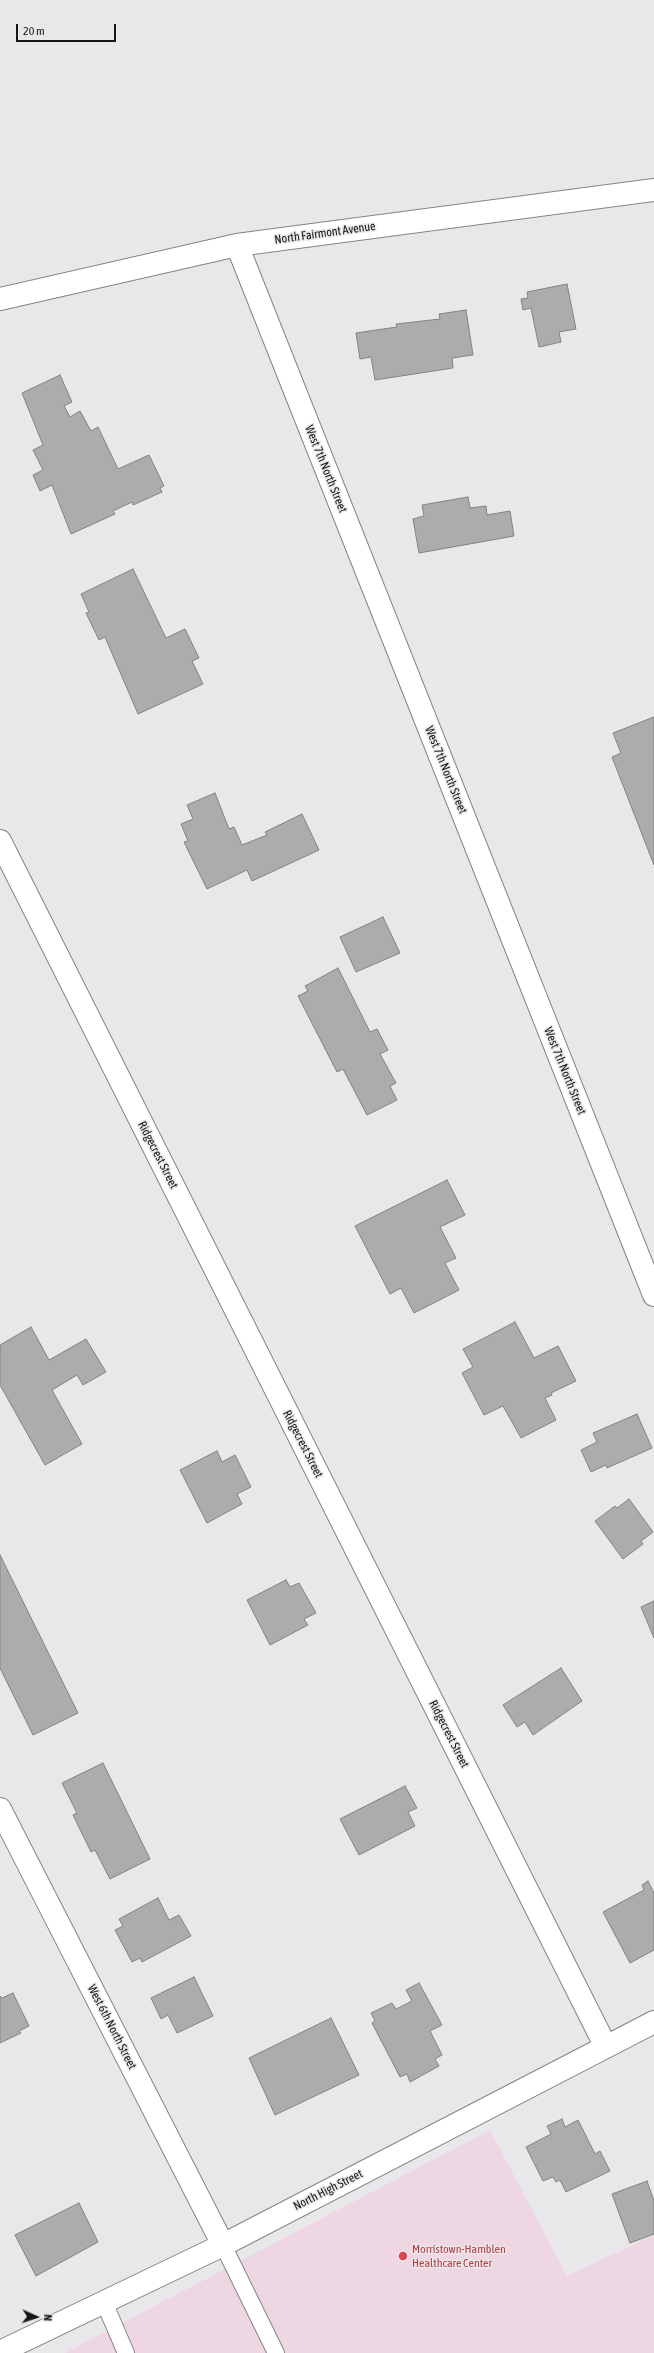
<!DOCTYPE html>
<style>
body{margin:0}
#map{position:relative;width:654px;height:2353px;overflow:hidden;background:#e8e8ea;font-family:"Asap Condensed",sans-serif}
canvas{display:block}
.north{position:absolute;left:16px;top:2297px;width:40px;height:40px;-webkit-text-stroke:3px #e8e8ea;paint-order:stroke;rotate:93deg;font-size:11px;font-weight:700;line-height:16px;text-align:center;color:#161616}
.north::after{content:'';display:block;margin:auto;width:14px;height:18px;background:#161616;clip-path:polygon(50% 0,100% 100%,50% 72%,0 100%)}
.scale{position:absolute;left:16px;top:24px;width:100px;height:18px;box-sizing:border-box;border:2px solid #161616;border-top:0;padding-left:5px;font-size:12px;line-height:14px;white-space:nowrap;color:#161616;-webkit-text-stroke:3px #e8e8ea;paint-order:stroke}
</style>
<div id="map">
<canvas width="654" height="2353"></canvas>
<div class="north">N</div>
<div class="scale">20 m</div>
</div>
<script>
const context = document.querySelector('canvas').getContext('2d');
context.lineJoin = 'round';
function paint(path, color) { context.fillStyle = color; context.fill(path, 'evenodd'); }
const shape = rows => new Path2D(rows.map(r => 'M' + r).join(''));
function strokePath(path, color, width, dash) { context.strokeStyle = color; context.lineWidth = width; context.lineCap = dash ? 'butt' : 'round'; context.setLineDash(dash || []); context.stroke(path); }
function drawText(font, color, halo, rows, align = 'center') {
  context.font = font + ' "Asap Condensed",sans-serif'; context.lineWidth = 3; context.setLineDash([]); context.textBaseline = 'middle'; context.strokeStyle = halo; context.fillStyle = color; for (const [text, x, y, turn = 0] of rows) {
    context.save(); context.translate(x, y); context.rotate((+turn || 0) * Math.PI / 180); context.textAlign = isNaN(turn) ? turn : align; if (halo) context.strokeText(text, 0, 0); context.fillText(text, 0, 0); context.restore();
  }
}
const medical = shape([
 [490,2130,567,2276,654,2235,654,2353,65,2353]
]);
const building = shape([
 [567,284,576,329,559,332,561,342,539,347,531,308,523,310,521,299,528,298,527,292,567,284],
 [466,310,473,355,452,358,453,368,375,380,371,357,360,359,356,333,397,327,396,324,440,319,439,314,466,310],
 [60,375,72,402,64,406,70,417,80,411,91,431,98,427,118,469,149,455,164,486,160,488,162,492,133,505,132,502,113,511,115,514,71,534,52,485,40,491,33,475,43,470,33,450,43,445,22,393,60,375],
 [468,497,470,508,486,506,487,515,510,511,514,536,419,553,413,519,424,516,422,505,468,497],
 [133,569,166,638,185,629,199,658,192,661,203,684,138,714,105,637,99,640,86,613,89,612,81,594,133,569],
 [654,717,654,865,612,757,621,753,613,733,654,717],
 [215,793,229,829,234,827,242,845,267,835,265,832,302,814,319,850,252,881,247,870,207,889,184,842,188,841,181,824,193,819,187,805,215,793],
 [383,917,400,953,356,972,340,937,383,917],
 [338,968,370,1032,377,1029,388,1050,380,1054,396,1083,390,1086,397,1100,367,1115,343,1069,337,1072,298,996,308,991,305,986,338,968],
 [447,1180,465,1215,440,1227,456,1258,445,1263,459,1290,414,1313,401,1288,390,1294,355,1226,447,1180],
 [515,1322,534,1358,558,1346,576,1381,551,1393,552,1395,545,1398,556,1420,521,1438,503,1406,484,1415,462,1373,473,1367,463,1349,515,1322],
 [31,1327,49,1360,86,1339,106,1372,83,1385,77,1375,52,1390,82,1444,45,1465,0,1385,0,1345,31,1327],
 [637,1414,652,1448,607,1468,606,1465,591,1472,581,1450,597,1442,593,1433,637,1414],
 [217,1451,222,1462,235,1455,251,1487,237,1494,242,1504,207,1523,180,1470,217,1451],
 [629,1499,653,1532,641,1541,643,1544,623,1559,595,1521,615,1506,617,1508,629,1499],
 [0,1555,78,1713,33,1735,0,1668,0,1555],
 [286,1580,290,1587,299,1583,316,1613,304,1619,308,1625,270,1645,247,1600,286,1580],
 [654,1601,654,1638,641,1607,654,1601],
 [561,1668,582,1701,533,1735,525,1722,517,1727,503,1705,561,1668],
 [103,1763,150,1859,110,1879,95,1850,91,1852,73,1815,77,1813,62,1783,103,1763],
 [405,1786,417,1808,408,1812,415,1826,359,1855,340,1819,405,1786],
 [648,1881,654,1893,654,1950,630,1963,603,1912,644,1890,642,1885,648,1881],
 [158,1898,169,1920,179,1915,191,1936,142,1962,140,1958,132,1962,115,1930,123,1926,119,1919,158,1898],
 [194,1977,213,2016,177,2033,168,2015,161,2019,151,1998,194,1977],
 [419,1983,442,2025,430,2031,442,2055,435,2059,439,2066,410,2082,407,2074,400,2077,372,2023,375,2021,371,2013,392,2003,396,2009,412,2001,406,1990,419,1983],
 [13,1993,29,2026,19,2031,21,2033,0,2043,0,1996,2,1998,13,1993],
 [331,2018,359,2075,275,2115,249,2058,331,2018],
 [562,2119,565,2127,578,2120,595,2154,600,2151,610,2171,566,2192,560,2180,556,2182,553,2177,543,2181,526,2147,551,2134,547,2126,562,2119],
 [647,2181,654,2201,654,2234,630,2243,612,2194,647,2181],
 [79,2203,98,2242,36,2276,15,2235,79,2203]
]);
const service = shape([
 [223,2245,276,2353],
 [104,2302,126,2353]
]);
const minor = shape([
 [237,245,654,1295],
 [0,299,237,245,654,190],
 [0,841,606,2047],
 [0,1809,223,2245],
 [0,2352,223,2245,654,2022]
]);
const markers = [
 [403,2256,5,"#e0444e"]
];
const streetNames = [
 ["North Fairmont Avenue",325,233,-8],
 ["West 7th North Street",326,469,68],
 ["West 7th North Street",446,770,68],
 ["West 7th North Street",565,1071,68],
 ["Ridgecrest Street",158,1155,63],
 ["Ridgecrest Street",303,1444,63],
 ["Ridgecrest Street",449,1734,63],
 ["West 6th North Street",112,2027,63],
 ["North High Street",328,2190,-27]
];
const healthNames = [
 ["Morristown-Hamblen",412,2249],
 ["Healthcare Center",412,2263]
];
paint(medical, '#eed7e3');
paint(building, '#adabab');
strokePath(building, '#838181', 1);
strokePath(service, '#838485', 18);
strokePath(minor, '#838485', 24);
strokePath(service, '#fff', 16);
strokePath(minor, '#fff', 22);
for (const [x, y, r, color] of markers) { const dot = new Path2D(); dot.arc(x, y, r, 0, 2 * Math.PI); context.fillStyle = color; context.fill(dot); strokePath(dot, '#e8e8ea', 1.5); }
drawText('12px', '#161616', '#e8e8ea', streetNames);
drawText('12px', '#be3a42', '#e8e8ea', healthNames, 'left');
</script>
